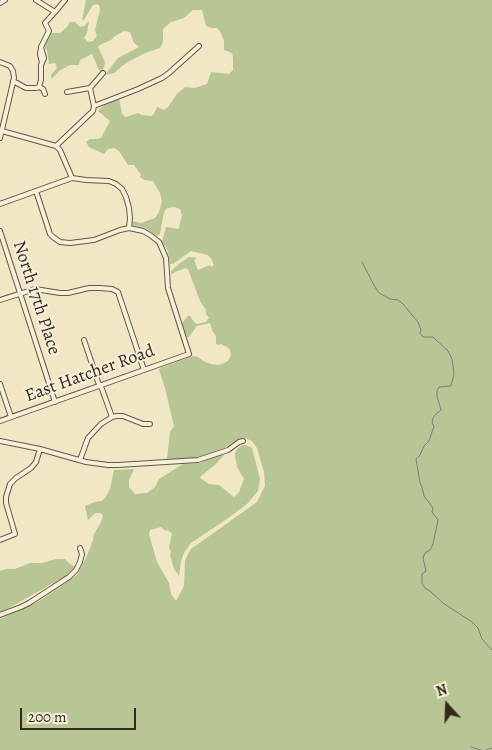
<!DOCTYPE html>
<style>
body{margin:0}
#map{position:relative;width:492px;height:750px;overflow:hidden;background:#f1e7c4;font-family:Alegreya,serif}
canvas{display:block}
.north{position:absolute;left:422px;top:680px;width:50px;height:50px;-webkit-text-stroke:4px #f6efd9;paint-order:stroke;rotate:340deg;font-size:14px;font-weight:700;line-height:20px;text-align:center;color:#35291e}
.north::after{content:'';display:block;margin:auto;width:18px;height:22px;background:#35291e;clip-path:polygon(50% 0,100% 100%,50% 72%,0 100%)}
.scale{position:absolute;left:20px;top:708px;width:116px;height:22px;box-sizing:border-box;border:2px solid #35291e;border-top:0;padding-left:6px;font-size:15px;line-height:18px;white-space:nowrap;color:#35291e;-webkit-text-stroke:4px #f6efd9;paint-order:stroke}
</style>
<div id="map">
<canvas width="492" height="750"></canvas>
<div class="north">N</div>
<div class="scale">200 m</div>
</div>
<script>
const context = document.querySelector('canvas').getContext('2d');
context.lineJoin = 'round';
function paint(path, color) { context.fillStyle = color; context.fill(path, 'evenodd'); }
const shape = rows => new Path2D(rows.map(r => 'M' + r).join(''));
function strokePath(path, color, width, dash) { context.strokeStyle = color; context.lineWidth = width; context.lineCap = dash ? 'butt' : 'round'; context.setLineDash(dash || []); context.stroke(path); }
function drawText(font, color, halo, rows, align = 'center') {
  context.font = font + ' Alegreya,serif'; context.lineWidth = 4; context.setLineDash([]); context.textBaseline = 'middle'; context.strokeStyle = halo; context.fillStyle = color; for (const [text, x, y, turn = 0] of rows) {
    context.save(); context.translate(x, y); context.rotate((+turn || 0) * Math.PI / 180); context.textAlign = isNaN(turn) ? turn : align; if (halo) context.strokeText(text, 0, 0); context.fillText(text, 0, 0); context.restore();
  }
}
const green = shape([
 [86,0,492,0,492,750,0,750,0,619,39,601,77,575,86,558,93,540,94,534,101,522,103,516,101,513,95,513,88,520,85,506,95,502,102,501,105,498,110,489,114,470,134,469,129,480,129,487,135,494,147,493,155,487,159,479,183,464,200,463,220,454,224,455,215,465,201,476,200,478,209,484,219,485,234,497,239,492,244,479,237,467,235,456,235,453,238,448,243,445,246,445,252,448,260,479,258,491,247,504,227,519,191,543,184,553,181,561,179,576,174,569,170,555,171,552,169,547,172,534,168,530,166,531,161,527,150,530,149,534,157,562,169,583,171,594,176,601,184,586,185,561,187,556,191,549,257,502,265,486,264,472,257,448,252,441,245,438,233,442,224,448,189,460,167,459,170,432,174,426,165,388,159,370,160,368,192,356,198,357,205,362,211,364,219,365,228,361,231,355,230,350,227,347,221,344,218,345,216,344,216,336,212,330,210,323,197,326,189,337,187,337,182,323,188,316,190,316,194,322,197,324,206,322,209,318,206,314,206,310,200,301,188,269,185,268,171,274,171,271,180,263,189,257,197,258,194,260,198,270,210,265,211,267,214,265,212,260,208,255,191,251,173,264,170,264,168,251,162,242,166,227,167,227,178,229,179,228,182,215,180,209,174,207,167,208,164,212,160,234,157,236,145,228,132,225,131,223,132,221,141,223,155,218,159,212,162,201,160,193,153,181,144,180,140,177,141,175,134,165,128,165,119,151,114,148,108,149,104,154,89,147,86,142,90,139,97,139,101,138,110,121,98,111,106,104,119,99,122,113,125,117,138,113,142,115,151,116,154,114,157,107,164,110,168,107,177,94,185,87,195,88,207,84,211,72,229,74,233,70,233,58,232,53,224,50,224,41,221,33,217,28,211,28,206,26,202,10,193,10,184,18,171,22,163,29,163,42,160,48,145,53,126,63,114,73,105,75,118,58,139,47,134,43,130,32,124,31,115,36,111,40,100,45,98,47,105,62,104,68,100,72,92,54,80,60,79,65,70,65,59,71,52,79,51,75,57,68,55,63,49,64,47,50,44,46,50,33,60,33,67,27,70,22,75,22,80,27,84,26,89,21,87,33,84,38,88,42,93,41,97,36,95,30,100,10,99,5,96,4,92,6,84,20,82,20],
 [56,559,65,559,69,563,75,567,64,577,0,613,0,571,6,569,15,569,30,563,42,563]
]);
const stream = shape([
 [362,262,375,287,379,293,390,299,398,300,403,304,418,322,421,330,420,333,423,337,433,337,448,351,452,359,454,374,451,386,439,387,437,391,437,396,441,410,436,414,433,418,432,423,434,426,429,441,424,446,420,455,416,459,420,483,422,487,424,496,433,508,432,512,438,520,433,544,430,550,425,553,423,558,426,571,422,574,422,584,426,589,430,591,443,603,472,622,478,628,482,639,492,650],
 [471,747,481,750],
 [486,750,492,748]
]);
const street = shape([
 [36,0,55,12,65,0],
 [0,3,5,0],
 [41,48,40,54,42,63],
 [0,62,10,66,13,71,14,78,0,138],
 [13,81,26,88,36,88,39,87,41,80,41,65,44,58,41,47,49,31,45,23,55,12],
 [39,87,43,89,45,94],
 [90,88,94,106],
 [67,92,90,88,103,73],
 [2,131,56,146,60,150,72,178],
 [56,146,93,111,94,106,138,89,162,78,169,73,199,46],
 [72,178,86,180,109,181,116,184,122,189,126,197,129,208,130,218,129,228],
 [0,204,72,178],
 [0,231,55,402],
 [0,300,35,289,60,293,68,293,89,288,100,288,112,289,118,292,144,370],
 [84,340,98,382,102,389,112,417],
 [0,384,11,417],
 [0,421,189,354,168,288,166,258,159,242,150,235,143,231,129,228,120,230,94,240,70,243,60,242,53,237,50,234,36,191],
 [0,441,40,449,86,462,108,465,118,465,198,460,228,450,239,442,243,441],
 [80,460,88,438,101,424,112,417,117,416,123,416,143,424,150,424],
 [0,540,15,534,6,503,6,497,10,484,16,478,31,468,36,462,40,449],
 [0,615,21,607,29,603,69,577,76,570,80,562,82,554,80,548]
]);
const streetNames = [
 ["North 17th Place",36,298,72],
 ["East Hatcher Road",90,374,-20]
];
paint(green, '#b8c595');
strokePath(stream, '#75827f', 1);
strokePath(street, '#645848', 6);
strokePath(street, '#f6efd9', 4);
drawText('18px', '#35291e', '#f6efd9', streetNames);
</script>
